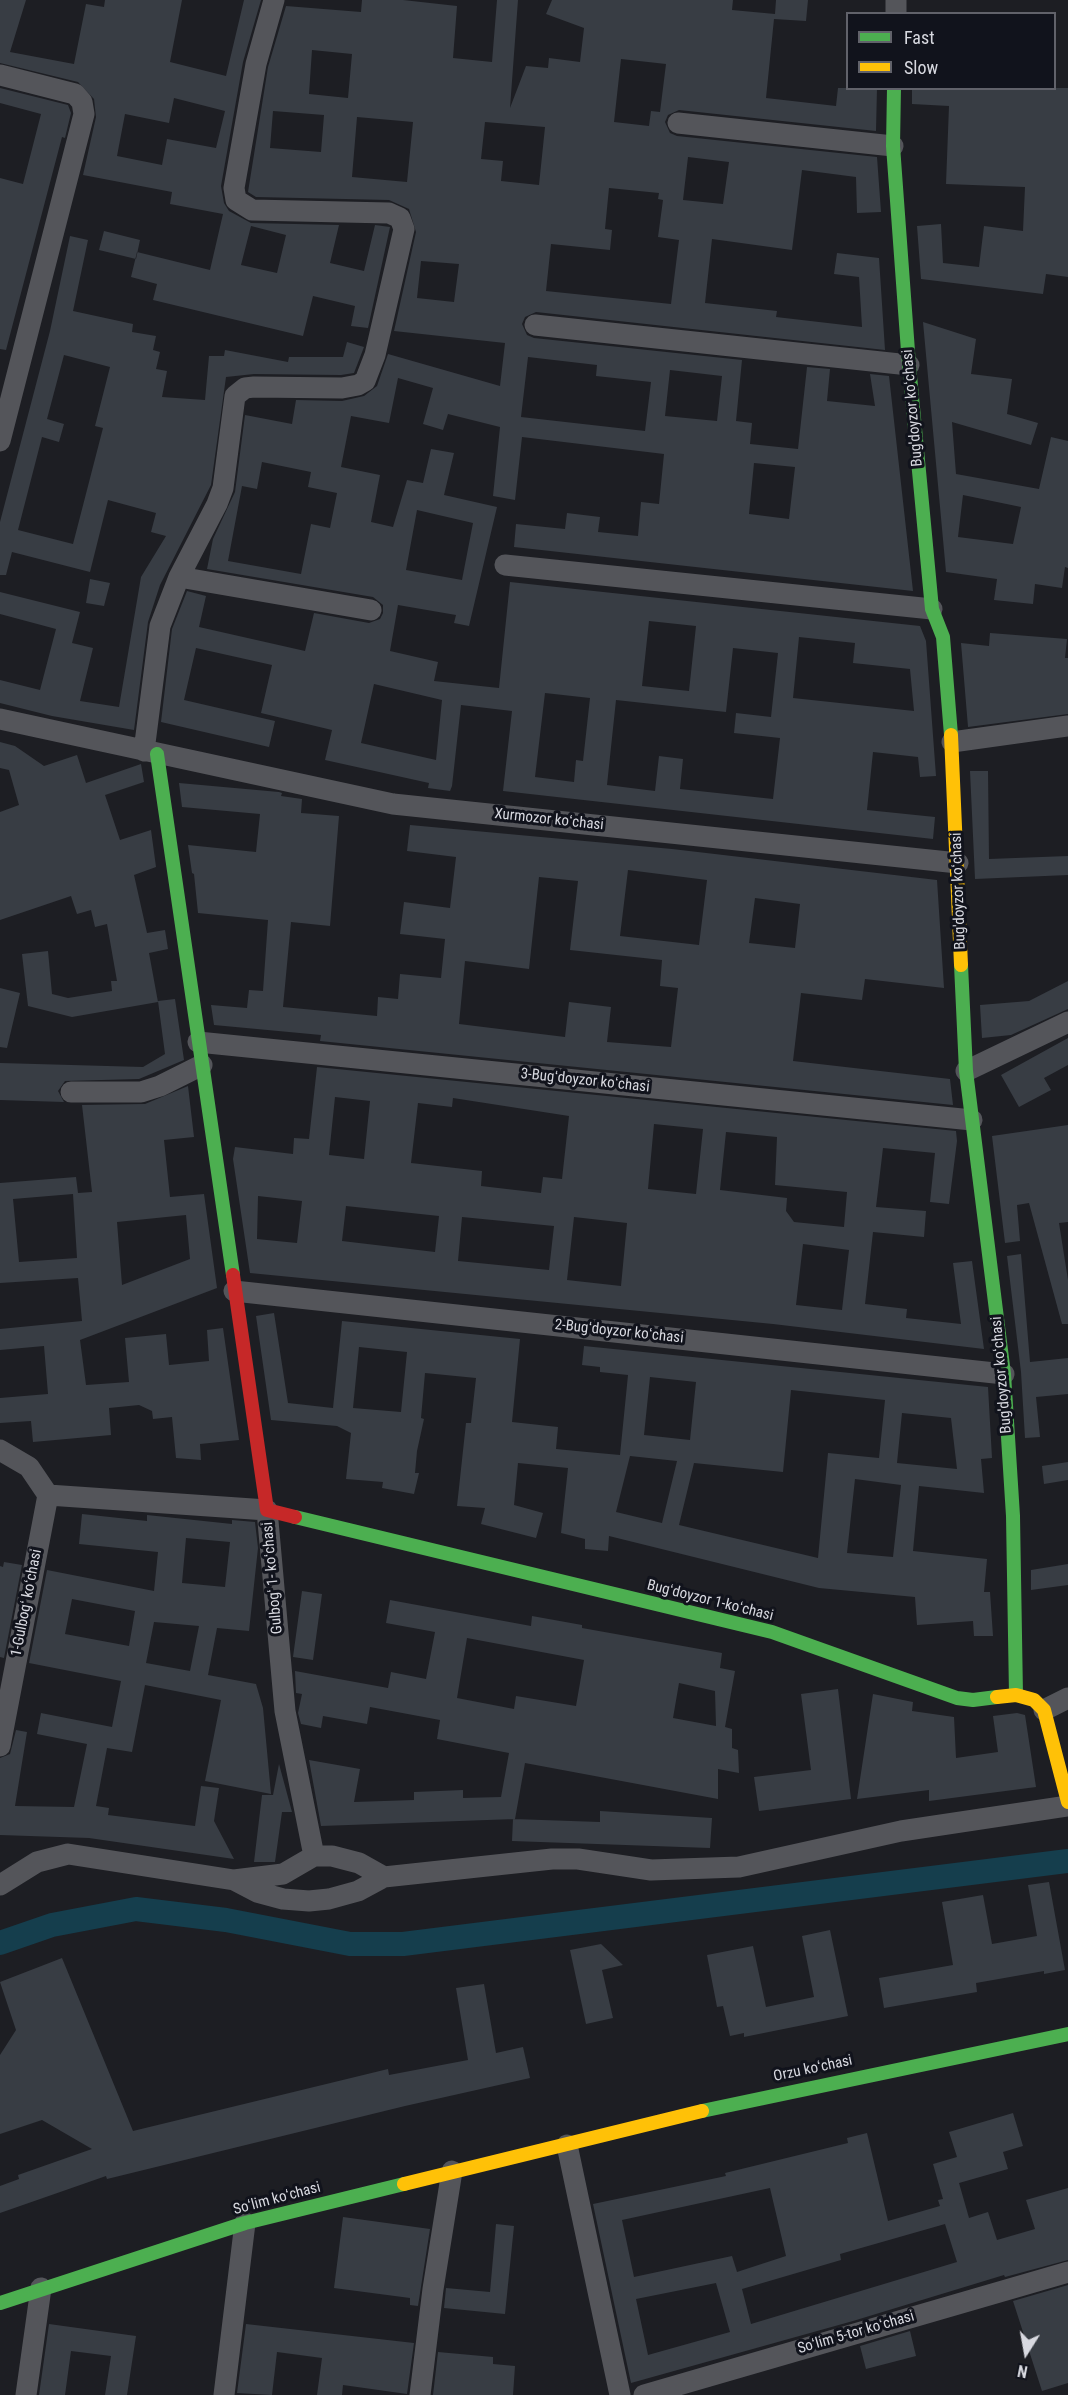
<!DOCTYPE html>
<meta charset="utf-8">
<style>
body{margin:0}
#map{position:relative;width:1068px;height:2395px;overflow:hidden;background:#1d1e23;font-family:"Roboto Condensed",sans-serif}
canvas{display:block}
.legend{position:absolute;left:846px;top:12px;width:210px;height:78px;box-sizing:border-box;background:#11131c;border:2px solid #61626a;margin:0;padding:8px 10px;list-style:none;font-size:18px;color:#d8d9e0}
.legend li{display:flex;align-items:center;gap:12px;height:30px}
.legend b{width:30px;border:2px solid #61626a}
.north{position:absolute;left:996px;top:2323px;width:60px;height:60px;-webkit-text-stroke:4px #11131c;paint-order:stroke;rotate:191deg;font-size:16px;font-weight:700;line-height:24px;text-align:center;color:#d8d9e0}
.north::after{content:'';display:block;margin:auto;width:21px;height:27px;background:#d8d9e0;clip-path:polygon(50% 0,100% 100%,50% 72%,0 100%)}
</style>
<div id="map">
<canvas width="1068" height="2395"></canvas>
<ul class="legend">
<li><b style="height:8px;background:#4caf50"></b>Fast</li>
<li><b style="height:8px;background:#ffc107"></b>Slow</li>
</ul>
<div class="north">N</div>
</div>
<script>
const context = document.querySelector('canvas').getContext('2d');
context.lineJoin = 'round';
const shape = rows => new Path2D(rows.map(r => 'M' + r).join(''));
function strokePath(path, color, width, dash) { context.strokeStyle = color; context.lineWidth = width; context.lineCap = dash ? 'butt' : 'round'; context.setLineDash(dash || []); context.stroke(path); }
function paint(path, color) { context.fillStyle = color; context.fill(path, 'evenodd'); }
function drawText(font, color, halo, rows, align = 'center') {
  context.font = font + ' "Roboto Condensed",sans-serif'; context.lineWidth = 6; context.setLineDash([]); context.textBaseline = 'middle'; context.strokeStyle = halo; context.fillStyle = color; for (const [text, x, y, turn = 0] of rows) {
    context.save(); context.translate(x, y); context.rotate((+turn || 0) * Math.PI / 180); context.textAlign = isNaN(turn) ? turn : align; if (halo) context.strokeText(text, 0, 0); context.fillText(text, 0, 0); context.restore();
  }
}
const canal = shape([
 [0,1943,52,1925,136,1909,226,1920,350,1944,403,1944,1068,1861]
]);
const building = shape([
 [0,0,26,0,10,52,74,64,86,4,104,7,105,0,182,0,170,62,226,76,244,0,261,0,243,62,221,186,224,203,229,211,251,223,339,225,330,263,364,271,375,225,390,227,368,328,351,326,355,306,313,296,303,336,153,300,157,284,131,277,137,252,210,270,223,214,170,204,172,192,83,175,96,117,94,99,78,82,0,63],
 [174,98,225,111,216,148,167,139,162,165,117,156,125,114,169,123],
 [251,226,286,235,277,273,241,265],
 [362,0,403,0,457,6,453,58,492,62,497,0,518,0,510,108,526,66,548,68,549,58,580,62,584,28,546,14,552,0,733,0,732,10,775,14,776,0,808,0,806,21,774,19,766,98,836,106,838,88,877,88,876,131,679,110,668,115,665,122,670,133,677,136,877,157,881,212,857,213,856,177,802,170,792,250,712,239,705,303,777,311,776,317,862,327,859,277,834,274,837,253,879,258,885,350,536,312,525,317,522,324,527,335,534,338,742,360,736,421,752,423,750,444,798,449,807,367,830,369,827,401,875,406,870,374,889,376,913,591,514,547,516,524,565,529,567,513,600,517,598,532,638,536,641,502,659,504,664,454,522,437,515,500,493,496,500,427,448,414,443,430,423,424,433,388,398,378,389,423,351,416,341,467,380,475,371,522,393,527,407,480,423,483,431,449,454,453,444,495,497,507,469,626,454,623,456,615,398,605,390,651,438,662,434,681,499,688,510,582,920,626,926,641,936,776,920,777,918,757,873,752,867,810,935,817,933,839,503,791,512,711,461,705,452,786,450,791,428,788,429,783,325,760,332,730,261,713,272,665,196,648,184,700,275,721,269,747,161,722,172,629,187,591,206,596,199,627,305,651,314,613,369,623,380,619,383,613,383,605,373,597,207,569,213,539,235,492,245,415,292,424,296,400,342,401,364,396,377,386,388,354,500,386,505,343,394,331,416,232,409,209,389,200,256,197,248,192,268,67,286,6,361,12],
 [312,50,352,54,348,98,309,94],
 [621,59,666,64,660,112,651,111,649,126,614,122],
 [273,111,324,115,321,152,270,148],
 [357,117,413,122,407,182,352,177],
 [485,122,545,127,539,185,501,181,503,161,481,159],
 [688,157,729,162,723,204,683,200],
 [609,188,659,193,658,199,663,200,658,237,679,240,671,304,546,291,551,244,610,250,612,230,605,229],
 [421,261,459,264,454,302,417,298],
 [528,357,597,365,596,376,651,382,645,431,521,417],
 [670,370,722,376,717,421,665,416],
 [262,462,311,472,308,487,337,493,330,528,311,524,301,574,228,561,242,486,257,489],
 [754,463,795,467,789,519,749,514],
 [417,510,473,523,462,580,406,570],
 [649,621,696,626,689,691,642,686],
 [799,637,855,643,853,663,910,669,914,711,793,698],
 [733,648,778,653,771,717,736,713,734,733,780,738,773,799,680,789,683,759,659,756,655,791,607,785,616,700,726,712],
 [374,684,442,700,436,760,361,743],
 [545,693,590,698,583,761,576,760,574,782,535,777],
 [0,88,68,105,71,113,65,138,62,137,6,350,0,349,0,178,23,184,41,114,0,103],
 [912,88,1068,88,1068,277,1046,274,1043,294,921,279,917,226,941,224,943,263,979,267,984,226,1023,231,1025,187,946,184,949,106,912,104],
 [104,231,140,240,136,259,99,250],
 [70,236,88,240,73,311,133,324,132,332,156,336,153,350,160,352,156,369,167,371,162,397,205,400,209,356,224,356,225,350,288,362,289,357,343,357,347,342,364,347,354,373,341,375,254,374,226,377,211,485,160,585,148,622,134,730,52,716,0,703,0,680,40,690,56,629,0,614,0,592,80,612,72,643,93,648,80,701,119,707,141,577,166,536,151,532,156,513,108,500,90,572,12,552,6,575,0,575,0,522,50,331],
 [64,355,110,367,95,426,103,428,73,544,18,530,42,437,59,442,64,424,47,419],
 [923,322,976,339,971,374,1012,379,1007,414,1038,423,1031,445,952,422,956,474,1039,489,1051,437,1068,441,1068,568,1065,567,1062,588,1035,584,1033,604,994,600,997,579,946,572],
 [963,495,1021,507,1013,544,958,537],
 [90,579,110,583,104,606,86,603],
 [990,633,1067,639,1065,658,1068,658,1068,714,968,727,961,643,989,646],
 [0,742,15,746,44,766,77,755,86,783,141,764,144,782,105,795,120,840,151,830,156,867,134,875,147,933,165,930,168,949,149,953,158,1002,72,1017,28,1006,22,954,48,951,52,994,68,998,112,991,111,981,117,981,107,924,95,927,91,910,77,914,71,896,0,920,0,812,19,805,9,770,0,768],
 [970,771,988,771,989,859,1068,856,1068,875,975,879],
 [179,783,279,792,282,793,281,796,302,799,301,813,339,816,330,926,291,922,283,1007,377,1016,378,997,398,999,400,974,441,978,445,939,400,934,404,902,450,908,456,857,407,851,410,825,672,849,937,880,944,988,865,979,862,1000,801,993,793,1061,950,1079,953,1105,320,1041,321,1035,214,1025,211,1005,247,1008,249,990,263,991,268,920,198,913,194,874,192,873,188,845,256,852,260,814,182,807],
 [628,870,707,880,699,945,620,936],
 [539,877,578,881,570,950,662,960,660,986,678,988,671,1047,607,1042,611,1007,569,1002,565,1037,459,1024,465,961,529,969],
 [755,898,800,904,795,948,749,943],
 [1068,981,1068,1009,1011,1035,982,1038,980,1005,1029,1001],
 [0,988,20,993,7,1048,0,1047],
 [175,999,184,1060,139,1079,65,1081,58,1091,64,1102,0,1100,0,1063,143,1067,165,1054,158,1001],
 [1068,1038,1068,1065,1044,1078,1051,1090,1019,1107,1001,1075],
 [317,1067,956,1131,957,1141,949,1204,930,1202,935,1153,883,1148,876,1207,926,1211,924,1237,873,1232,865,1304,907,1309,906,1318,961,1324,953,1263,972,1261,984,1349,773,1324,250,1273,233,1159,235,1147,293,1154,294,1138,309,1139],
 [335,1097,370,1101,364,1159,329,1155],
 [453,1098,569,1116,562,1179,543,1177,541,1193,481,1186,482,1171,411,1163,418,1103,452,1107],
 [654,1124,703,1129,696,1194,648,1189],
 [726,1132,777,1137,775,1185,847,1192,844,1227,794,1222,786,1211,787,1198,720,1190],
 [258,1196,302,1201,297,1243,257,1239],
 [346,1206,439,1216,435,1252,342,1241],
 [462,1217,554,1226,549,1270,458,1261],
 [574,1217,627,1223,621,1286,567,1280],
 [803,1244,849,1250,842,1310,796,1305],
 [188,1086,194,1137,164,1140,170,1197,204,1194,217,1288,80,1340,86,1385,129,1382,125,1338,166,1334,169,1365,209,1361,207,1330,223,1328,239,1440,200,1444,201,1460,176,1458,172,1417,153,1419,152,1411,139,1405,109,1408,111,1435,33,1442,31,1421,0,1423,0,1398,48,1394,44,1346,0,1350,0,1329,82,1321,78,1278,0,1283,0,1183,76,1177,78,1193,92,1192,82,1105,145,1104],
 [73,1194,77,1258,19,1262,13,1199],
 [186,1215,190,1259,122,1285,117,1222],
 [1068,1125,1068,1222,1059,1223,1068,1280,1068,1324,1062,1324,1029,1203,1017,1205,1020,1241,1005,1243,992,1136],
 [1021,1254,1030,1362,1068,1358,1068,1394,1036,1397,1040,1437,1025,1438,1021,1372,1007,1256],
 [274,1313,288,1403,333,1408,342,1321,520,1339,512,1422,558,1427,556,1449,587,1452,620,1455,628,1375,600,1372,600,1367,582,1365,584,1346,988,1387,992,1458,981,1459,984,1493,919,1486,913,1551,987,1559,984,1592,990,1592,993,1636,974,1636,973,1621,917,1625,915,1597,819,1588,609,1536,608,1551,585,1549,585,1539,561,1533,568,1468,518,1463,514,1505,543,1513,536,1538,481,1524,485,1508,457,1506,466,1423,471,1423,476,1378,425,1373,421,1418,424,1419,417,1451,415,1473,419,1473,414,1494,382,1488,383,1482,346,1479,351,1433,337,1426,271,1420,256,1316],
 [359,1347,407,1352,401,1412,353,1408],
 [650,1377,696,1382,690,1440,644,1435],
 [791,1390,885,1400,879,1458,828,1453,818,1558,679,1525,694,1463,783,1472],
 [902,1413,951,1418,957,1469,897,1463],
 [630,1456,677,1461,662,1523,616,1512],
 [855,1479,901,1485,893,1557,847,1553],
 [1068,1462,1068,1480,1044,1484,1042,1466],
 [82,1514,147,1521,147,1515,232,1524,232,1520,255,1522,258,1548,249,1631,217,1628,208,1675,256,1684,263,1708,271,1794,205,1781,221,1700,145,1685,132,1752,107,1748,96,1806,109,1808,108,1815,195,1826,201,1786,219,1788,214,1821,234,1859,89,1838,0,1835,0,1758,10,1754,16,1730,27,1732,15,1806,74,1807,87,1744,37,1734,41,1713,112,1727,121,1681,29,1663,47,1570,154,1591,158,1552,79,1544],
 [186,1538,230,1542,225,1587,182,1583],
 [72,1599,135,1611,129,1646,65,1634],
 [154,1622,199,1626,190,1671,146,1663],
 [4,1562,22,1565,4,1658,0,1657,0,1566,3,1567],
 [1068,1564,1068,1585,1031,1590,1031,1570],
 [302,1591,322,1594,313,1660,293,1657],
 [390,1600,531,1626,532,1616,582,1625,582,1628,722,1653,720,1668,735,1671,725,1727,732,1729,732,1748,738,1750,739,1773,718,1769,718,1799,525,1763,515,1819,321,1826,309,1760,360,1769,354,1802,414,1800,414,1792,439,1791,463,1790,463,1798,501,1797,509,1753,437,1739,440,1720,370,1707,367,1724,323,1716,321,1728,301,1724,298,1713,302,1694,296,1693,295,1671,388,1688,391,1672,426,1679,435,1632,386,1623],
 [467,1638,584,1660,576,1706,516,1696,514,1709,457,1698],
 [679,1683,715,1691,716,1726,673,1718],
 [838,1689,851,1799,759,1811,754,1777,811,1770,801,1694],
 [873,1694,913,1702,912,1711,954,1717,956,1758,998,1752,993,1716,1017,1713,1025,1715,1036,1787,929,1801,929,1790,857,1799],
 [279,1764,292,1812,282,1812,275,1862,254,1862,262,1795,273,1795],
 [600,1811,712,1818,710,1848,512,1841,513,1819,600,1822],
 [1049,1882,1065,1970,1044,1974,1044,1971,976,1983,977,1992,884,2008,879,1978,953,1965,942,1902,983,1895,992,1944,1037,1936,1028,1885],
 [830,1930,848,2016,744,2037,744,2033,730,2036,723,2006,717,2007,707,1955,753,1946,766,2007,814,1997,802,1936],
 [601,1944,623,1965,602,1970,613,2018,586,2024,570,1950],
 [62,1958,133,2131,388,2069,389,2075,468,2060,456,1988,484,1984,496,2053,523,2047,530,2078,405,2106,107,2179,106,2176,0,2213,0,2186,19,2179,18,2175,92,2149,42,2120,0,2134,0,2055,16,2030,0,1982],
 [1013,2113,1023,2146,1003,2152,1008,2169,959,2183,969,2218,988,2212,997,2240,1035,2229,1026,2200,1068,2188,1068,2260,1005,2277,1004,2275,853,2321,631,2383,593,2204,726,2176,725,2173,848,2143,847,2138,867,2133,888,2221,940,2206,938,2200,943,2199,933,2164,957,2157,949,2132],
 [770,2188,786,2256,737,2272,732,2256,634,2277,622,2220],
 [945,2224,957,2262,751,2324,742,2289,841,2260,840,2254],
 [716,2283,730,2332,648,2355,636,2299],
 [343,2217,430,2229,418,2306,410,2305,410,2298,334,2288],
 [496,2224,514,2226,505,2314,444,2308,446,2288,490,2292],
 [1068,2285,1068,2383,1042,2391,1013,2301],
 [49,2324,136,2336,127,2395,105,2395,111,2356,71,2351,65,2395,39,2395],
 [246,2324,414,2343,407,2394,343,2385,342,2395,317,2395,322,2358,277,2352,272,2395,237,2393],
 [910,2331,916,2356,866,2369,860,2346],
 [438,2352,493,2357,493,2364,515,2366,513,2395,433,2395]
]);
const street = shape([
 [896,14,896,0],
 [0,75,75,94,82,102,84,114,0,441],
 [678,123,893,146],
 [535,325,909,365],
 [505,565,932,609],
 [179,577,371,610],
 [0,719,393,804,958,863],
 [952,742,1068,726],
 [144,751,160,626,179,577,217,504,223,488,235,396,245,388,254,387,342,388,358,385,365,381,375,355,404,229,400,218,389,213,252,210,236,200,234,188,256,64,274,0],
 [198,1042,972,1120],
 [966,1071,1068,1022],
 [71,1092,141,1092,160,1086,202,1065],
 [234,1291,1004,1374],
 [0,1450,29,1467,48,1495,267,1510,285,1711,314,1856],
 [1044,1710,1068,1698],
 [0,1746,48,1495],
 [234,1880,257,1892,283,1899,309,1901,329,1899,358,1891,384,1877],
 [0,1885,37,1862,68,1854,234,1880,283,1874,314,1856,332,1856,359,1863,384,1877,552,1859,578,1859,651,1870,739,1867,901,1831,1068,1806],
 [567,2145,620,2395],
 [26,2395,41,2288],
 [224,2395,245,2223],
 [420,2395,433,2289,452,2171],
 [644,2395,1068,2272]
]);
const fast = shape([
 [894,88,893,146,909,365,932,609,943,637,951,735],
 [157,754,233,1275],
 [961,965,966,1071,1004,1374,1013,1516,1016,1695],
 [295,1517,772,1632,957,1698,973,1700,997,1697],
 [702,2111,1068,2034],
 [0,2303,245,2223,404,2184]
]);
const slow = shape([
 [951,735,961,965],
 [997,1697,1016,1695,1034,1700,1044,1710,1068,1802],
 [404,2184,702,2111]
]);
const jam = shape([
 [233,1275,267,1510,295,1517]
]);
const streetNames = [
 ["Bug'doyzor koʻchasi",913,408,-95],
 ["Xurmozor koʻchasi",549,820,6],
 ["Bug'doyzor koʻchasi",959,891,-92],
 ["3-Bugʻdoyzor koʻchasi",585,1081,6],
 ["2-Bugʻdoyzor koʻchasi",619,1332,6],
 ["Bug'doyzor koʻchasi",1002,1375,-95],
 ["Gulbogʻ 1- koʻchasi",273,1578,-95],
 ["Bugʻdoyzor 1-koʻchasi",710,1601,14],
 ["1-Gulbogʻ koʻchasi",27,1603,-79],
 ["Orzu koʻchasi",813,2069,-12],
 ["Soʻlim koʻchasi",277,2199,-15],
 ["Soʻlim 5-tor koʻchasi",856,2333,-16]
];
strokePath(canal, '#153e4d', 24);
paint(building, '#383d44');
strokePath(street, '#54555a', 21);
strokePath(fast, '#4caf50', 14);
strokePath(slow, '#ffc107', 14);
strokePath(jam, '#c62828', 14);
drawText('15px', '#d8d9e0', '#11131c', streetNames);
</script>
